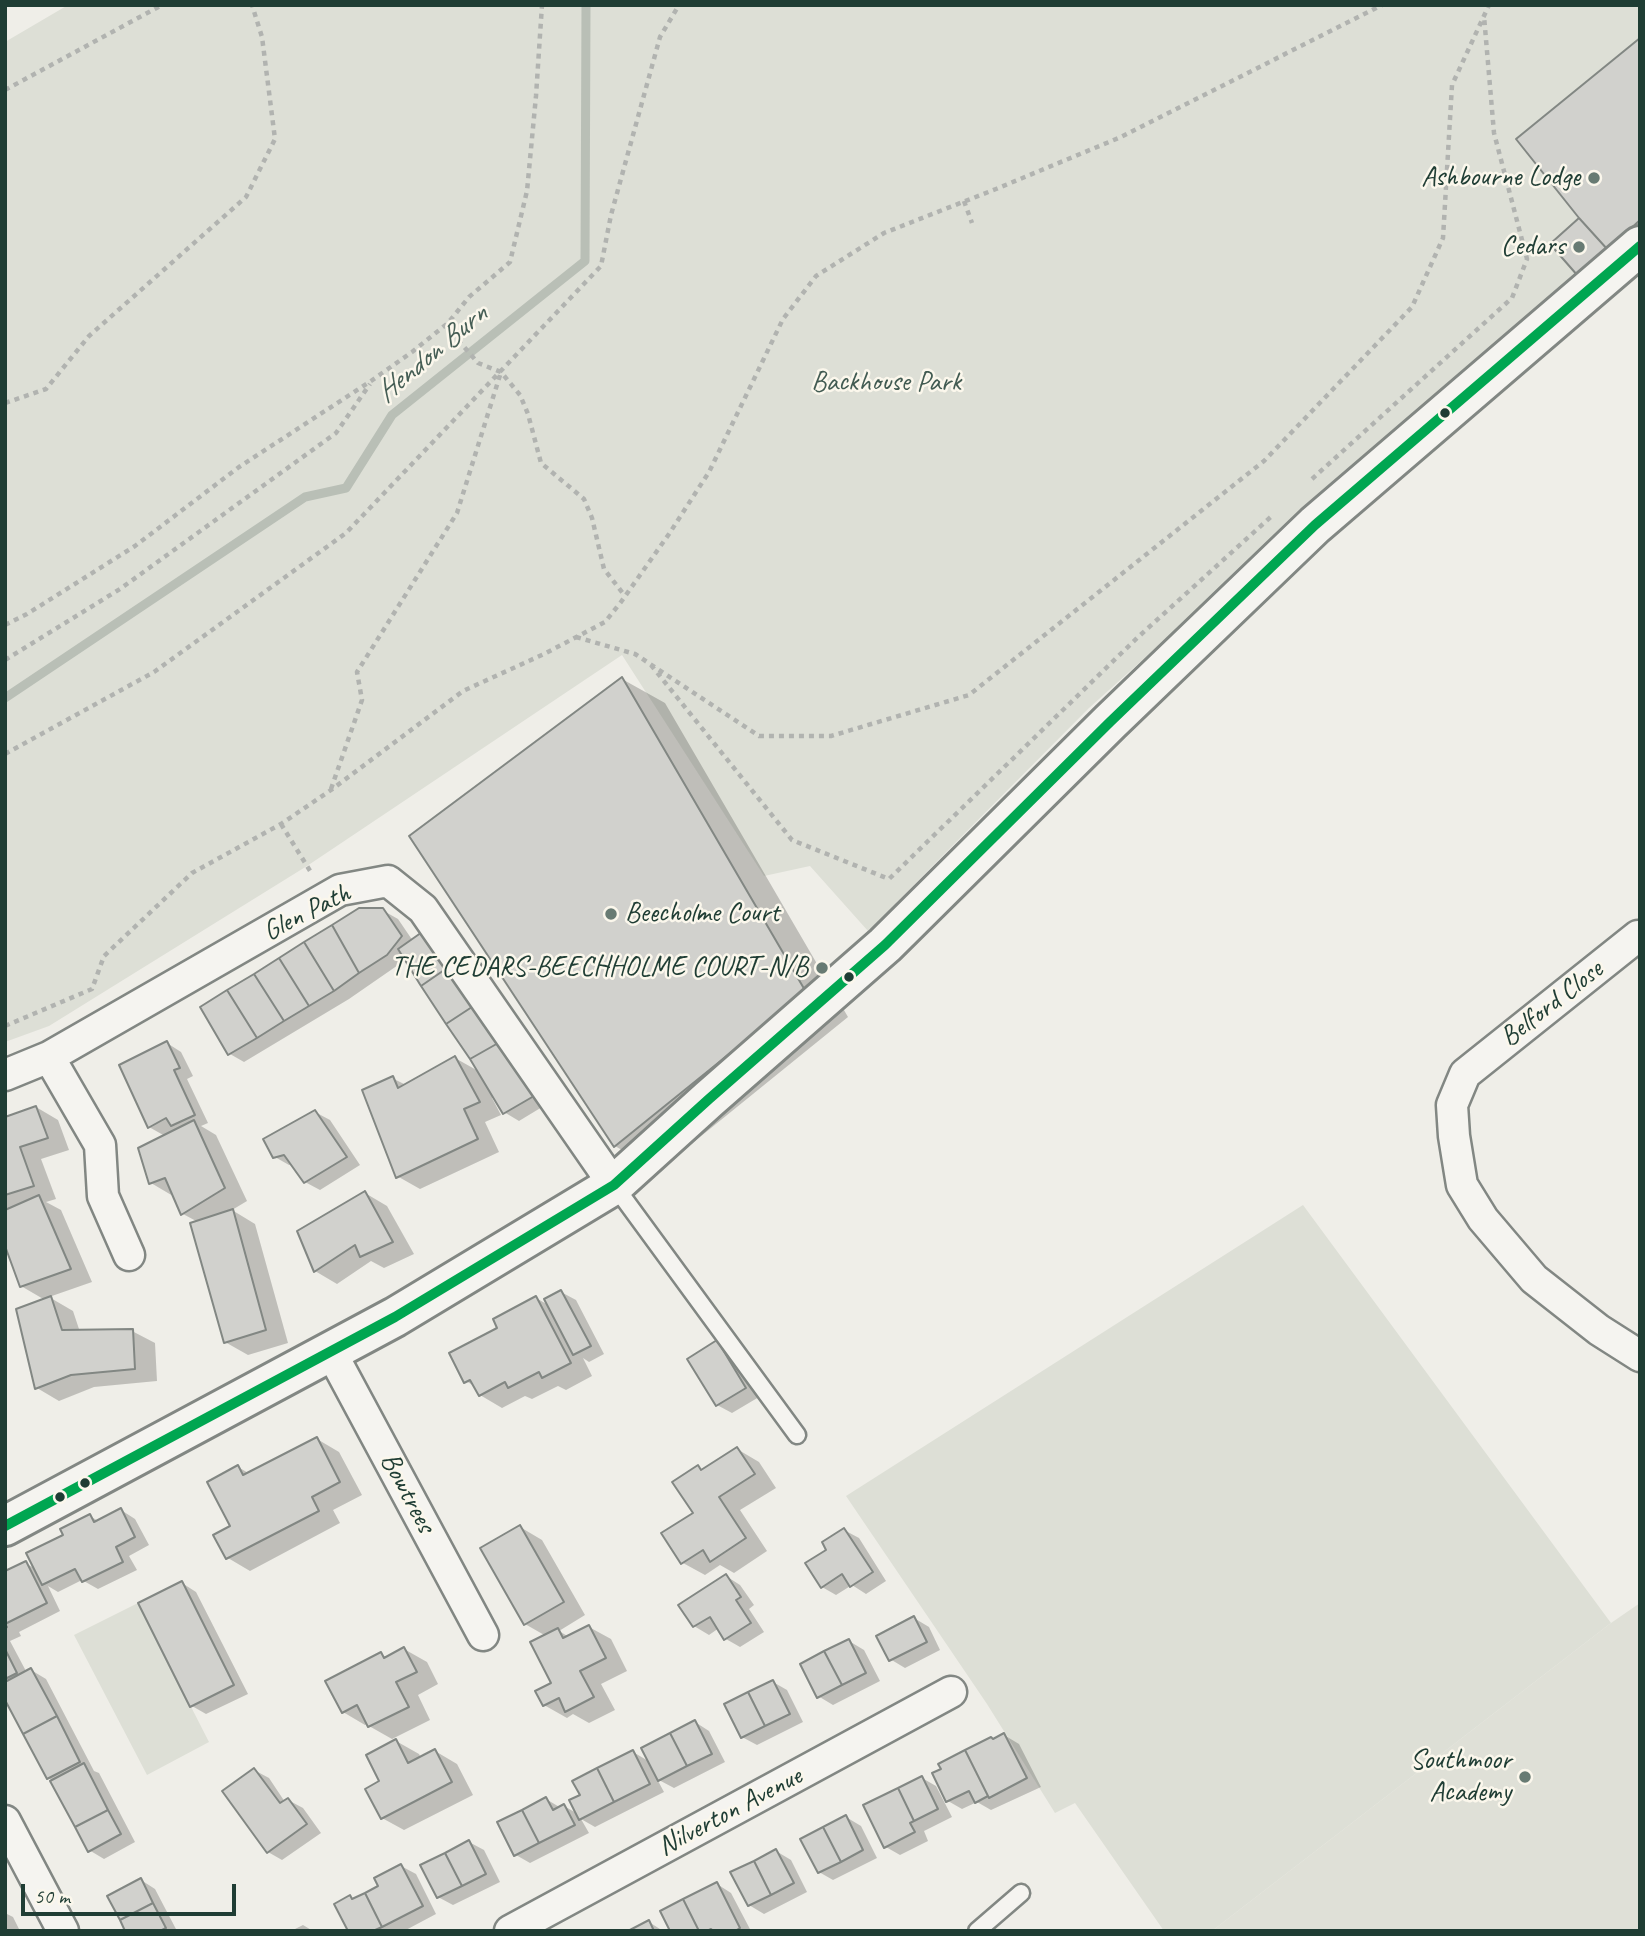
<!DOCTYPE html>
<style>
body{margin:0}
#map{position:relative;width:1645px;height:1936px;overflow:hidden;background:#efeee8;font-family:Caveat,sans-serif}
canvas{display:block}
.frame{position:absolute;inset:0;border:7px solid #1f3d34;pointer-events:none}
.scale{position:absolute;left:21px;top:1884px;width:215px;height:32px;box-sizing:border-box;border:4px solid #1f3d34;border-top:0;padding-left:9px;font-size:21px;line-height:24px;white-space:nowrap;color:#1f3d34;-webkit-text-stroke:5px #fbf7ec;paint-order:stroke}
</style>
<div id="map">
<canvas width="1645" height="1936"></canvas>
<div class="frame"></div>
<div class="scale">50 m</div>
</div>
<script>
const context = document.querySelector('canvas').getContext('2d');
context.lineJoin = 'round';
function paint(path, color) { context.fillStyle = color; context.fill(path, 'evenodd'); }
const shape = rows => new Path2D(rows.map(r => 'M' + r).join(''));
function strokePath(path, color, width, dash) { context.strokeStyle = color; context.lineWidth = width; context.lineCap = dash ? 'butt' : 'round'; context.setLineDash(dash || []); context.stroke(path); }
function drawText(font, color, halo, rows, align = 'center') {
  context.font = font + ' Caveat,sans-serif'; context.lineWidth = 5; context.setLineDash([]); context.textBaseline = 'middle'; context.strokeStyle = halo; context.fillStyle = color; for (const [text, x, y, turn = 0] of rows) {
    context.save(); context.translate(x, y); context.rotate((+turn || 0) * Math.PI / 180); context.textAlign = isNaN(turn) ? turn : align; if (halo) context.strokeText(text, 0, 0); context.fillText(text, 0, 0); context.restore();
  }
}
const built = shape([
 [1640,1603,1640,1931,1212,1931,1611,1623]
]);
const green = shape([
 [68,5,1640,5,1640,38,1516,139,1579,218,1550,244,1578,276,1306,513,1089,708,868,931,810,866,764,876,622,655,307,866,49,1026,5,1042,5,42],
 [1303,1205,1611,1623,1212,1931,1164,1931,1075,1803,1055,1813,987,1704,846,1496],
 [138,1603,209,1742,147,1775,74,1635]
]);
const shadow = shape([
 [1640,40,1640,265,1582,218],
 [622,679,665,703,848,1017,658,1171,615,1146,412,836],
 [382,910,398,919,413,941,547,1104,519,1121,504,1112,495,1096,492,1098,501,1115,485,1122,499,1152,420,1189,397,1176,392,1078,406,1085,455,1058,480,1072,406,958,401,963,349,999,244,1062,230,1054],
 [167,1043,181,1052,193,1076,187,1079,208,1123,201,1126,216,1135,247,1201,232,1210,255,1224,288,1343,248,1355,225,1342,198,1222,183,1214,173,1196,151,1183,165,1136,149,1127],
 [36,1107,58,1120,69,1150,41,1159,56,1199,46,1202,61,1210,92,1282,49,1297,73,1311,80,1332,132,1331,155,1343,157,1381,94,1387,59,1401,37,1388,45,1300,21,1286,9,1210,5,1208,5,1119],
 [315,1112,330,1120,360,1165,320,1190,305,1182,293,1164,289,1165,275,1157],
 [365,1193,387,1206,414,1254,384,1268,371,1261,337,1284,315,1271],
 [561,1292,576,1300,604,1354,589,1362,583,1358,592,1376,566,1390,558,1386,532,1399,525,1396,502,1408,480,1395,476,1387,466,1381,499,1329,536,1298,550,1306],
 [717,1342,732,1351,759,1397,732,1413,717,1405],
 [317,1439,339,1452,362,1495,333,1510,340,1523,250,1571,228,1558,238,1467,250,1474],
 [737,1449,759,1462,776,1488,740,1510,767,1551,734,1573,720,1565,705,1575,683,1563,695,1513,698,1467,704,1470],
 [121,1510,135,1519,149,1545,129,1556,137,1570,98,1589,82,1580,58,1592,48,1586,60,1611,19,1632,21,1636,10,1641,27,1673,31,1670,46,1679,94,1771,99,1773,135,1842,104,1859,89,1850,5,1696,5,1573,25,1563,36,1569,66,1535,90,1516,98,1521],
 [520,1527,542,1540,585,1615,559,1631,569,1637,589,1627,611,1639,627,1671,601,1684,615,1710,589,1723,573,1714,567,1718,544,1705,553,1684,546,1636,525,1624],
 [844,1530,859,1538,886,1581,866,1594,852,1585,836,1595,822,1587,829,1550],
 [726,1576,740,1585,754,1605,749,1609,764,1632,740,1647,726,1639,719,1628,709,1635,694,1626],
 [182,1583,196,1592,248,1694,206,1714,192,1706],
 [914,1618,929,1627,940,1650,905,1668,890,1659],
 [849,1641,864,1650,880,1681,833,1705,818,1696],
 [404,1649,427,1662,438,1684,418,1695,430,1720,392,1739,369,1726,368,1723,365,1725,343,1712,381,1654,387,1658],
 [773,1682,787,1690,803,1722,757,1745,742,1737],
 [695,1722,709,1731,725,1762,674,1788,657,1779,664,1792,595,1827,581,1819,589,1833,530,1863,516,1855,546,1799,561,1808,564,1806,578,1814,582,1796,633,1752,650,1762],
 [1004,1735,1019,1744,1041,1787,991,1810,977,1802,962,1809,948,1801,994,1740],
 [396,1741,419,1754,421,1758,435,1751,457,1764,473,1795,404,1830,382,1818,382,1782],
 [254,1770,269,1778,285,1802,288,1800,303,1808,321,1833,282,1860,268,1852],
 [922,1778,936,1786,952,1817,924,1831,928,1841,900,1855,886,1847],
 [846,1817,861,1826,877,1858,833,1880,819,1872],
 [469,1842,484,1850,500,1882,453,1905,438,1897],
 [776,1851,791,1860,807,1892,764,1914,749,1905],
 [401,1866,416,1874,436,1914,404,1931,350,1931,350,1897,355,1900,381,1887],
 [141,1880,155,1889,177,1931,127,1931],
 [717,1884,731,1893,751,1931,672,1931],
 [5,1913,13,1917,20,1931,5,1931],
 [649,1922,663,1931,632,1931],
 [303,1925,313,1931,291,1931]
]);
const stream = shape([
 [5,698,305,497,346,488,392,415,585,261,586,5]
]);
const building = shape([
 [1640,38,1640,220,1608,250,1579,218,1516,139,1640,38],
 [1579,218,1608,250,1578,276,1550,244,1579,218],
 [622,677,806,992,614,1147,409,836,622,677],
 [359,908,383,908,402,936,387,955,359,973,332,925,359,908],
 [332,925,359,973,334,991,304,942,332,925],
 [425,930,450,966,421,986,398,949,425,930],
 [304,942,334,991,309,1006,279,958,304,942],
 [279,958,309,1006,284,1021,254,974,279,958],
 [450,966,475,1005,446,1024,421,986,450,966],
 [254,974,284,1021,257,1038,227,990,254,974],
 [227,990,257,1038,228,1055,200,1007,227,990],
 [475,1005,500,1042,470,1059,446,1024,475,1005],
 [167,1041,180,1068,174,1070,195,1115,171,1126,166,1118,148,1128,119,1065,167,1041],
 [500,1042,534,1096,503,1114,470,1059,500,1042],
 [455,1056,480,1102,464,1109,478,1139,396,1178,362,1090,393,1076,398,1088,455,1056],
 [36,1106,48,1138,20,1147,34,1186,5,1195,5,1117,36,1106],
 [315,1110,347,1157,304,1183,284,1155,273,1158,263,1139,315,1110],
 [194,1120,225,1188,181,1215,165,1178,149,1184,138,1148,194,1120],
 [365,1191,393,1242,360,1257,355,1245,314,1272,297,1231,365,1191],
 [39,1195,71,1269,20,1287,5,1246,5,1210,39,1195],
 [233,1209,266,1330,224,1343,190,1223,233,1209],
 [561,1290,591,1346,573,1355,544,1299,561,1290],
 [51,1296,62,1330,133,1329,135,1369,71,1375,35,1389,16,1309,51,1296],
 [536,1296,571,1363,542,1378,539,1372,508,1388,505,1382,479,1396,470,1380,464,1383,449,1353,497,1328,493,1319,536,1296],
 [717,1340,746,1388,716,1406,687,1359,717,1340],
 [317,1437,340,1482,312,1497,319,1511,226,1559,213,1535,230,1526,207,1482,238,1465,243,1475,317,1437],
 [737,1447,755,1474,719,1497,746,1538,710,1562,703,1550,681,1564,661,1533,693,1513,672,1482,698,1465,701,1470,737,1447],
 [121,1508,135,1537,116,1547,123,1562,82,1582,75,1569,42,1585,26,1553,63,1535,60,1529,90,1514,94,1522,121,1508],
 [520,1525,564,1602,524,1625,480,1548,520,1525],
 [844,1528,873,1572,850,1587,842,1574,821,1588,805,1563,826,1550,822,1542,844,1528],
 [26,1561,47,1603,5,1624,7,1627,5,1629,5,1571,26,1561],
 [726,1574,741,1597,736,1600,751,1623,724,1640,710,1617,693,1627,678,1605,726,1574],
 [182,1581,234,1685,190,1707,138,1603,182,1581],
 [914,1616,927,1642,889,1661,876,1636,914,1616],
 [589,1625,606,1658,580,1671,594,1697,565,1712,559,1698,543,1706,535,1691,551,1683,530,1642,558,1628,563,1638,589,1625],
 [849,1639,866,1673,842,1685,824,1651,849,1639],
 [404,1647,417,1672,396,1682,409,1707,368,1727,357,1705,342,1713,325,1681,381,1652,384,1658,404,1647],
 [5,1649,17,1673,5,1679,5,1649],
 [824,1651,842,1685,817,1698,800,1664,824,1651],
 [31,1668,57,1716,23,1734,5,1700,5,1682,31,1668],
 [773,1680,790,1714,765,1726,748,1692,773,1680],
 [748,1692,765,1726,741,1738,724,1704,748,1692],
 [57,1716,80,1762,47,1779,23,1734,57,1716],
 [695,1720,712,1754,687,1766,670,1733,695,1720],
 [670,1733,687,1766,658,1781,641,1748,670,1733],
 [1004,1733,1027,1778,989,1798,965,1750,991,1737,993,1739,1004,1733],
 [396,1739,408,1763,435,1749,452,1782,381,1819,365,1789,379,1781,366,1755,396,1739],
 [633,1750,650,1784,614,1802,597,1768,633,1750],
 [965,1750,988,1796,975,1803,969,1791,946,1802,932,1773,941,1769,938,1764,965,1750],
 [84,1763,108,1810,75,1827,50,1781,84,1763],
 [254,1768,280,1803,288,1798,307,1824,267,1853,222,1791,254,1768],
 [597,1768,614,1802,579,1820,569,1800,580,1795,572,1781,597,1768],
 [922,1776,938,1809,914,1821,898,1788,922,1776],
 [898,1788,914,1821,910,1823,915,1832,884,1848,863,1805,898,1788],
 [546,1797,553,1810,564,1804,575,1825,539,1843,522,1810,546,1797],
 [108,1810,121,1834,88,1852,75,1827,108,1810],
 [522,1810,539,1843,514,1856,497,1822,522,1810],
 [846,1815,863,1850,841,1862,823,1827,846,1815],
 [823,1827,841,1862,818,1873,800,1839,823,1827],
 [469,1840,486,1874,462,1886,445,1853,469,1840],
 [776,1849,794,1883,771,1895,754,1861,776,1849],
 [445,1853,462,1886,437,1898,420,1865,445,1853],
 [754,1861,771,1895,748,1906,730,1872,754,1861],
 [401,1864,423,1906,382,1927,365,1893,378,1886,374,1878,401,1864],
 [141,1878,153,1903,120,1920,107,1896,141,1878],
 [717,1882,740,1928,735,1931,713,1931,711,1929,707,1931,699,1931,683,1899,717,1882],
 [365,1893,382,1927,373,1931,348,1931,334,1904,350,1895,352,1899,365,1893],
 [683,1899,699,1931,670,1931,660,1911,683,1899],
 [153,1903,166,1928,160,1931,125,1931,120,1920,153,1903],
 [649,1920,654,1931,628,1931,649,1920]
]);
const path = shape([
 [5,90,162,5],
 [964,201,972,223],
 [448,323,452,333,478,363,501,372,520,395,528,414,541,463,584,499,592,518,604,569,625,596],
 [5,403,46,389,89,336,246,197,275,139,262,37,252,5],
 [1312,479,1512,298,1527,259,1494,133,1484,16],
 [5,625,27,614,135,546,239,467,371,381,412,352,448,323,469,297,510,262,527,191,536,96,542,5],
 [576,637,635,654,759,736,831,736,969,695,1264,461,1412,307,1443,238,1452,85,1489,5],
 [5,660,120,589,336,433,370,384],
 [651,665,792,840,889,879,1137,638,1274,514],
 [5,754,154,672,346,533,601,266,611,215,660,37,679,5],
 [331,789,362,700,357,672,457,513,501,372],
 [281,824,312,874],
 [5,1026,92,989,104,956,192,873,281,824,331,790,463,691,544,654,605,622,621,602,669,534,709,472,783,319,816,276,884,233,996,189,1121,137,1382,5]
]);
const service = shape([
 [614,1185,797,1435],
 [977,1931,1021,1893]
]);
const minor = shape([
 [1640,938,1638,936,1465,1074,1452,1105,1454,1136,1462,1185,1483,1219,1534,1279,1599,1330,1640,1356],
 [49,1057,100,1145,103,1196,129,1255],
 [5,1075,49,1057,340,890,388,881,423,909,614,1185],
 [331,1352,483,1635],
 [5,1821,63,1931],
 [510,1931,951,1692]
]);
const tertiary = shape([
 [5,1526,395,1317,614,1185,709,1099,885,945,1110,722,1315,525,1640,246]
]);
const bus1 = shape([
 [5,1526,395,1317,614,1185,709,1099,885,945,1110,722,1315,525,1640,246]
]);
const markers = [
 [1594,178,7,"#687b73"],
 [1579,247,7,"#687b73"],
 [1445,413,6,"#1f3d34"],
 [611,914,7,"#687b73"],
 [822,968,7,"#687b73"],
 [849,977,6,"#1f3d34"],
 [85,1483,6,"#1f3d34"],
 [60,1497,6,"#1f3d34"],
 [1525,1777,7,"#687b73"]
];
const poiNames = [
 ["Ashbourne Lodge",1580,178],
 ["Cedars",1565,247],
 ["Beecholme Court",625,914,"left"],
 ["THE CEDARS-BEECHHOLME COURT-N/B",808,968],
 ["Southmoor",1511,1761],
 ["Academy",1511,1793]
];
const parkNames = [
 ["Backhouse Park",886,383]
];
const streetNames = [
 ["Glen Path",307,913,-27],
 ["Belford Close",1552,1004,-38],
 ["Bowtrees",407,1493,62],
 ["Nilverton Avenue",730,1812,-28]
];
const waterNames = [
 ["Hendon Burn",432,354,-40]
];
paint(built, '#dfe0d7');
paint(green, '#dddfd6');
paint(shadow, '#0003');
strokePath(stream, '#b9bfb6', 9);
paint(building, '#d1d1cd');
strokePath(building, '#828783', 2);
strokePath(service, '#828783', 21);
strokePath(minor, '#828783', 35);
strokePath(tertiary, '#828783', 44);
strokePath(path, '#b1b3b0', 4.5, [5, 5]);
strokePath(service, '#f5f4f0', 16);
strokePath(minor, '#f5f4f0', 30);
strokePath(tertiary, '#f5f4f0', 38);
strokePath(bus1, '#00a651', 10);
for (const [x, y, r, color] of markers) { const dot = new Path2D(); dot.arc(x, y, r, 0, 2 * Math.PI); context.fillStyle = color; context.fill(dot); strokePath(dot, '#fbf7ec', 2.5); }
drawText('28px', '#1f3d34', '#fbf7ec', poiNames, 'right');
drawText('28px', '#425b52', '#fbf7ec', parkNames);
drawText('28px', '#1f3d34', '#fbf7ec', streetNames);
drawText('italic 30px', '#465e55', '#fbf7ec', waterNames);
</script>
